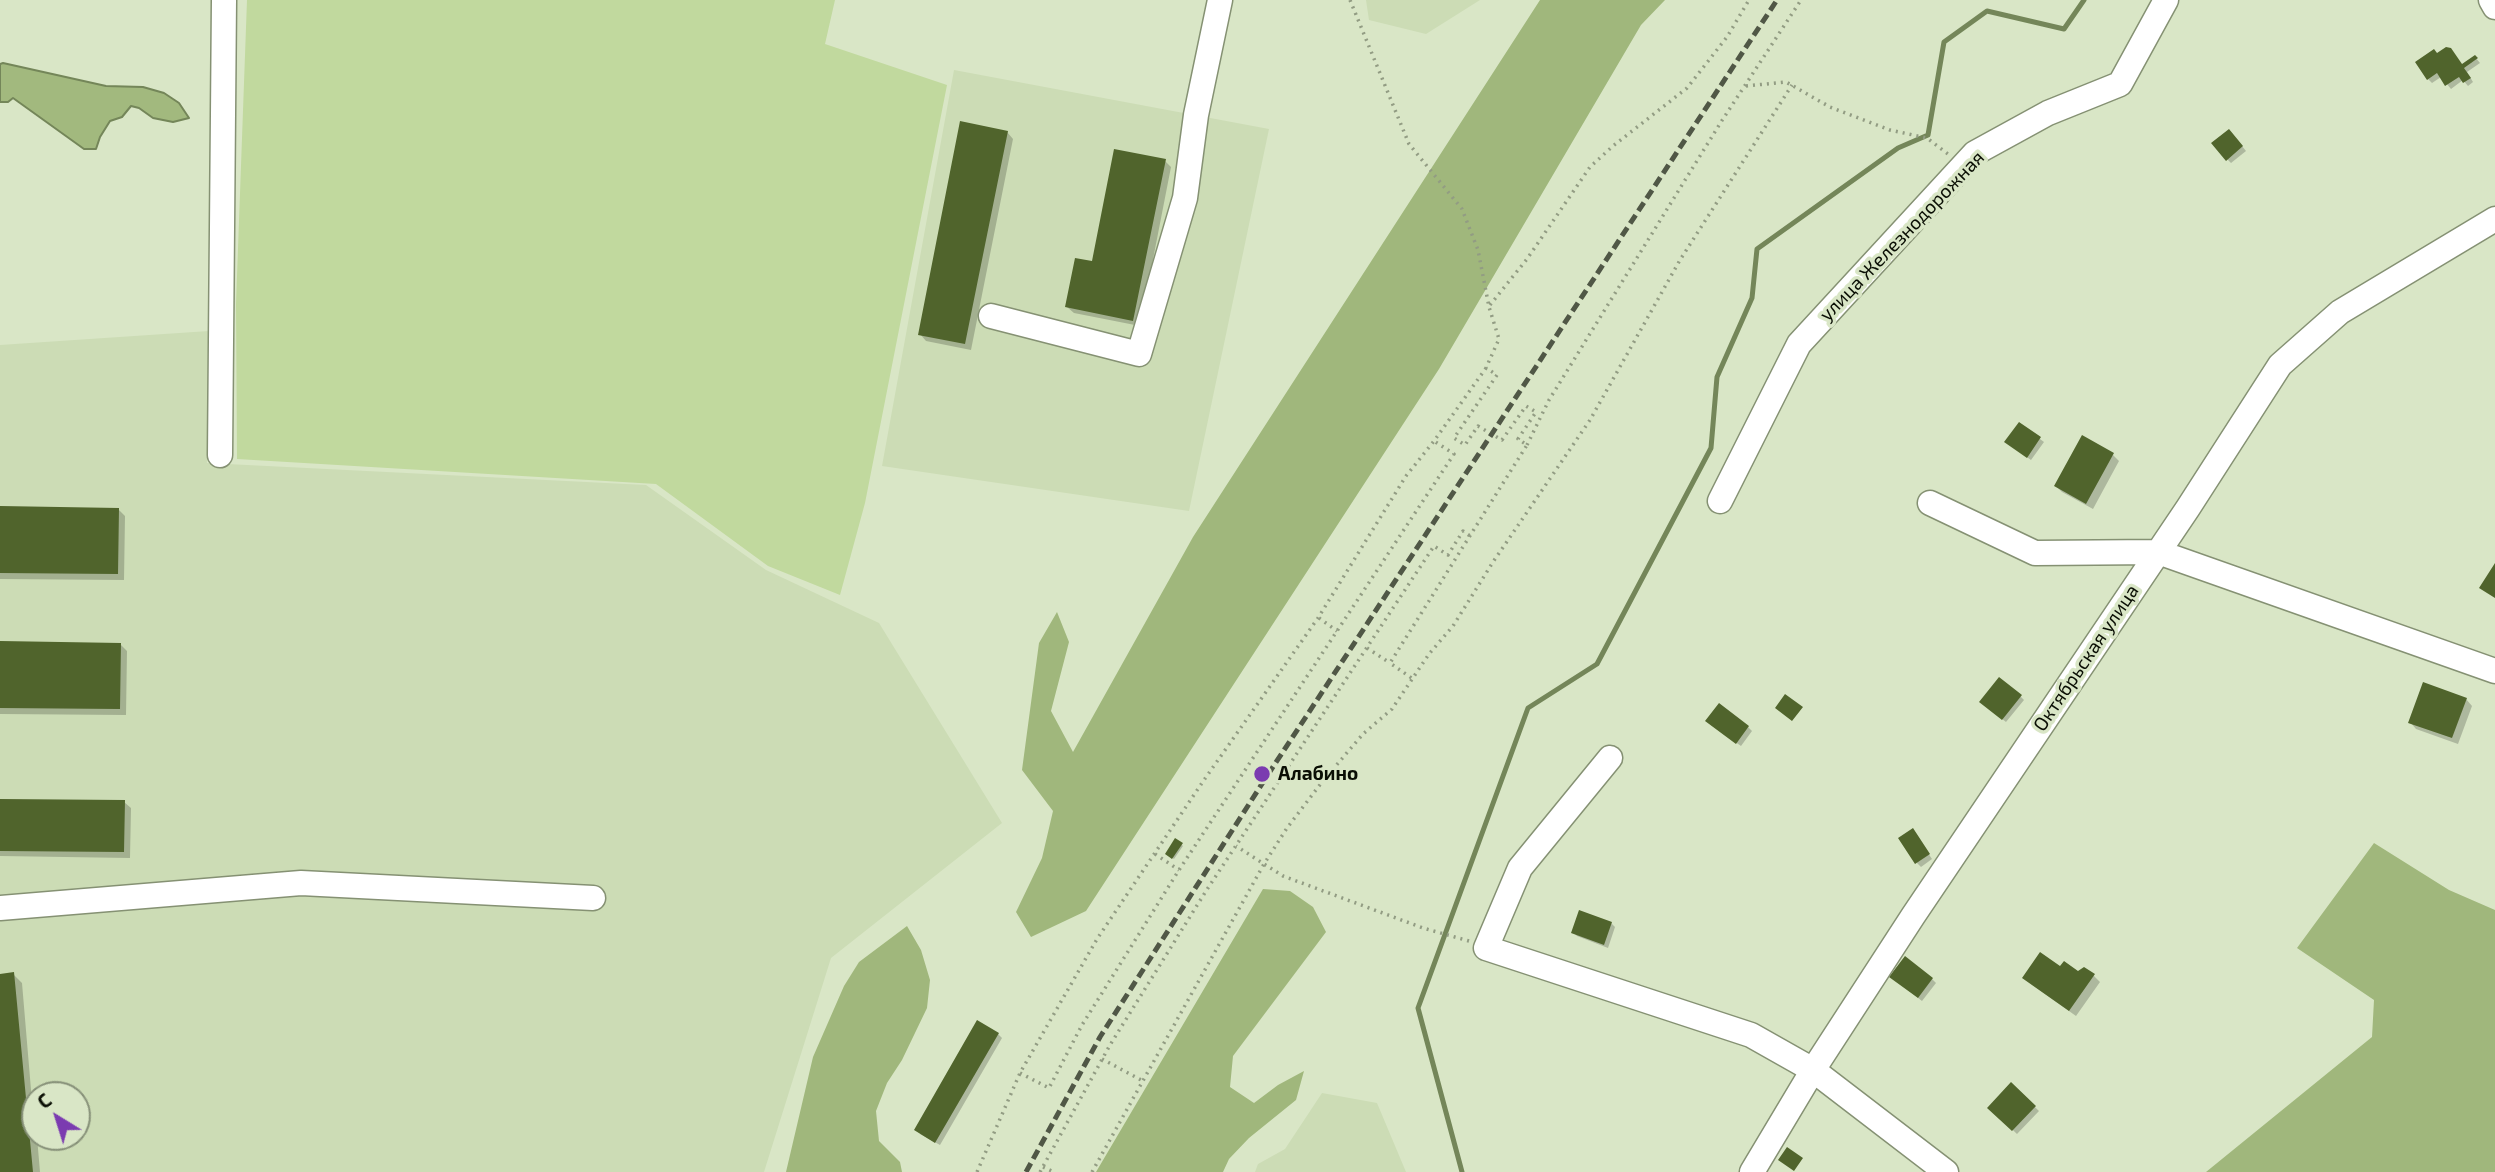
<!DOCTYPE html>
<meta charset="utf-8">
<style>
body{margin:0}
#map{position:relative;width:2495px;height:1172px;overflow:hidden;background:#d9e6c6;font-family:"Exo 2",sans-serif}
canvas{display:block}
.north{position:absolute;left:21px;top:1081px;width:70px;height:70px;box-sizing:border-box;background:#d9e6c6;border:2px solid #869078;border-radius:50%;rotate:322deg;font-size:19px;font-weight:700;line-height:28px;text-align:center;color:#0a0e04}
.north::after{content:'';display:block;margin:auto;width:24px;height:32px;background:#7b3bb0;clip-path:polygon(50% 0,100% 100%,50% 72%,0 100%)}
</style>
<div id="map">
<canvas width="2495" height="1172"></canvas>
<div class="north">С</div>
</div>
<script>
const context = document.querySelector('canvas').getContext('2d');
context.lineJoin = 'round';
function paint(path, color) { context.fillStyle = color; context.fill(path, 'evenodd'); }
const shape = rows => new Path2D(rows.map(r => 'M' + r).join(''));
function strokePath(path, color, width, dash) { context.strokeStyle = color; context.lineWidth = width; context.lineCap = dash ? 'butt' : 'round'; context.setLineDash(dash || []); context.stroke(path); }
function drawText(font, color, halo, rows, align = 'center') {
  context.font = font + ' "Exo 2",sans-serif'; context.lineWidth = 7; context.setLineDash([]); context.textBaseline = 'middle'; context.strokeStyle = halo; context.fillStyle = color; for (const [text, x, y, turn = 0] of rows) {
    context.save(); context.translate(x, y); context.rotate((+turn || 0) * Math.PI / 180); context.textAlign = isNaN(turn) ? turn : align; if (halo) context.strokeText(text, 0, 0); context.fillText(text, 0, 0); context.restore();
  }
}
const built = shape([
 [1366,0,1480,0,1426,34,1369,20],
 [954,70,1269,129,1189,511,882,466],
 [209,331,207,463,646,485,766,570,879,623,1002,823,831,958,764,1172,0,1172,0,345],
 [35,1095,77,1095,77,1137,35,1137],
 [1322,1093,1377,1103,1406,1172,1255,1172,1258,1164,1285,1149]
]);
const green = shape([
 [247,0,835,0,825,44,947,85,865,503,840,595,768,566,656,484,237,459,236,304]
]);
const forest = shape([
 [1540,0,1665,0,1641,25,1439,369,1086,911,1031,937,1016,912,1042,858,1053,811,1022,770,1039,643,1057,612,1069,642,1051,711,1073,752,1193,537],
 [2374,843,2449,890,2495,910,2495,1172,2206,1172,2372,1037,2374,1000,2297,948],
 [1263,889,1290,891,1313,907,1326,932,1233,1056,1230,1087,1254,1103,1278,1085,1304,1071,1296,1100,1249,1138,1229,1159,1223,1172,1096,1172],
 [907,926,921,950,930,980,927,1008,902,1060,887,1083,876,1111,879,1141,900,1162,902,1172,786,1172,813,1057,844,986,859,962]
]);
const water = shape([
 [3,63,106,86,143,87,164,93,179,103,189,118,173,122,153,118,139,108,131,106,122,117,110,121,100,137,96,149,84,149,13,98,8,102,0,102,0,64,3,63]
]);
const shadow = shape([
 [2438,54,2463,65,2475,57,2480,63,2467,72,2473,82,2468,86,2463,80,2451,89,2441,77,2432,83,2428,79],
 [1007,132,1013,139,971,350,926,341,920,334],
 [2233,135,2246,151,2231,163,2227,159],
 [1165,161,1171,167,1140,326,1074,313,1067,307,1093,263],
 [2020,424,2044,442,2031,460,2011,446],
 [2113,455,2119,461,2093,509,2062,492,2056,486],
 [0,508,118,509,125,516,124,580,0,579],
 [0,643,121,645,127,651,126,715,0,714],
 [2020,696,2024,700,2006,722,1986,706],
 [2466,699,2472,706,2458,744,2416,729,2410,722],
 [1711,725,1748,727,1752,731,1741,746],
 [0,801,124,802,131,808,130,858,0,856],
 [1916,835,1932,859,1921,867,1917,863],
 [1176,840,1183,846,1174,859,1167,854],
 [1611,923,1615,927,1608,948,1577,936,1573,932],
 [2060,969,2094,976,2100,982,2076,1016,2031,984],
 [13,974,22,983,35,1137,37,1137,40,1172,0,1172,0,975],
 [1932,979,1936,983,1922,1001,1895,980],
 [998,1034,1002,1038,940,1145,920,1134],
 [2012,1085,2039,1111,2017,1134,1990,1108]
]);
const stream = shape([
 [1462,1172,1418,1008,1528,708,1597,664,1711,448,1717,377,1752,298,1757,249,1898,148,1928,135,1944,42,1987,11,2064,29,2084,0]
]);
const building = shape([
 [2446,47,2451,48,2462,64,2475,55,2478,58,2464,68,2471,78,2463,83,2459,77,2445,86,2437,73,2427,80,2415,62,2434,49,2437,53],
 [960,121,1008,131,965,344,918,335],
 [2229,129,2243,146,2226,161,2211,143],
 [1114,149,1166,159,1133,321,1065,307,1075,258,1092,261],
 [2019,422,2041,437,2027,458,2004,442],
 [2082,435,2114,453,2086,504,2054,486],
 [0,506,119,508,118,574,0,573],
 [2495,563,2495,598,2479,588],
 [0,641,121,643,120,709,0,708],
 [1999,677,2022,695,2002,720,1979,702],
 [2423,682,2467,698,2452,738,2408,723],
 [1785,694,1803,707,1792,721,1775,708],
 [1719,703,1749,726,1736,744,1705,721],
 [0,799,125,800,124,852,0,851],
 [1913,828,1930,854,1915,864,1898,838],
 [1175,838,1183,843,1172,859,1165,854],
 [1579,910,1612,922,1604,945,1571,933],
 [2040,952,2060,966,2064,961,2078,971,2084,967,2095,974,2069,1011,2022,978],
 [1905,956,1933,978,1918,998,1889,977],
 [14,972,33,1172,0,1172,0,974],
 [977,1020,999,1033,935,1143,914,1130],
 [2011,1082,2036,1106,2012,1131,1987,1108],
 [1787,1147,1803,1158,1794,1171,1778,1160]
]);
const path = shape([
 [1350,0,1409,144,1462,209,1478,250,1489,307,1499,339,1486,368,1497,375,1454,438,1465,445,1478,426,1502,440,1526,406,1536,412,1518,439,1527,445,1390,663,1413,679],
 [1746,86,1786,82,1830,107,1890,130,1927,138,1948,154],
 [1490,305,1527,259,1590,167,1613,146,1687,88,1727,37,1749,0],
 [1527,445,1549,400,1721,122,1801,0],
 [1319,618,1337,631],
 [1367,648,1390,663],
 [1155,854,1179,870],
 [1469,941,1423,928,1283,876,1264,864,1287,828,1322,782,1363,734,1392,709,1429,654,1453,626,1493,562,1590,420,1680,260,1792,85],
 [1102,1059,1143,1081],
 [1020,1073,1049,1088,1082,1025,1179,870,1454,454,1434,441],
 [1043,1167,1054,1172],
 [977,1172,1020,1073,1097,939,1204,780,1318,618,1406,476,1434,441,1486,368],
 [1040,1172,1110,1045,1206,891,1434,546,1448,555,1463,531,1470,536],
 [1092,1172,1264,864,1236,846]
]);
const minor = shape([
 [2491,0,2495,7],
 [991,316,1139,354,1185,198,1196,115,1220,0],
 [220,455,224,0],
 [1720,501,1799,344,1975,153,2048,113,2120,84,2166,0],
 [1930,503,2035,553,2158,552,2495,671],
 [1610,758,1520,868,1486,948,1751,1035,1813,1070,1946,1172],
 [0,908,301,883,593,898],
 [1752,1172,1813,1070,1913,916,2188,508,2280,365,2340,312,2495,219]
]);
const rail = shape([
 [1026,1172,1100,1037,1267,776,1777,0]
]);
const markers = [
 [1262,774,9,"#7b3bb0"]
];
const streetNames = [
 ["улица Железнодорожная",1902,236,-46],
 ["Октябрьская улица",2086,658,-56]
];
const poiNames = [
 ["Алабино",1278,774]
];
paint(built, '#ccdcb5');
paint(green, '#c1d99e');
paint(forest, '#a0b77c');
paint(water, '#a2b97e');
strokePath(water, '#748659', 2);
paint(shadow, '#0003');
strokePath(stream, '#748659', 5);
paint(building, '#50642c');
strokePath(minor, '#859173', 27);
strokePath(path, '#929c83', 3.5, [2, 5]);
strokePath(minor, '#fff', 24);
strokePath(rail, '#505746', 5, [10, 5]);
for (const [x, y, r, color] of markers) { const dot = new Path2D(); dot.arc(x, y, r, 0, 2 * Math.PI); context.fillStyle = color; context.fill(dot); strokePath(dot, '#d9e6c6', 2.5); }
drawText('19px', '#0a0e04', '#d9e6c6', streetNames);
drawText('bold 19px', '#0a0e04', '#d9e6c6', poiNames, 'left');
</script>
